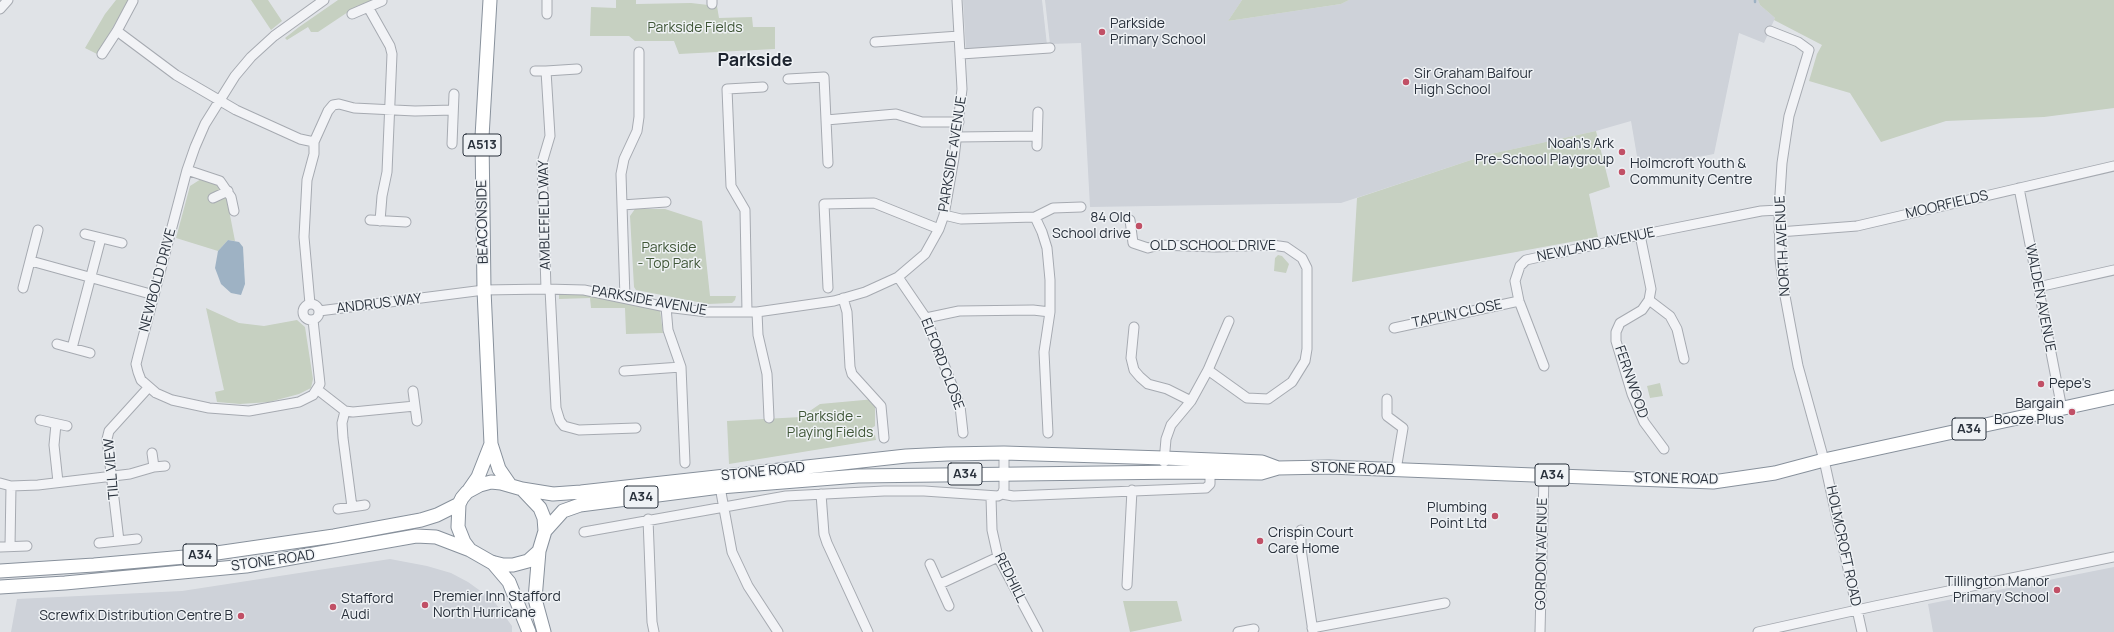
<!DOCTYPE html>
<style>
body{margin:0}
canvas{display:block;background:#e0e3e7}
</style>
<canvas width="2114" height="632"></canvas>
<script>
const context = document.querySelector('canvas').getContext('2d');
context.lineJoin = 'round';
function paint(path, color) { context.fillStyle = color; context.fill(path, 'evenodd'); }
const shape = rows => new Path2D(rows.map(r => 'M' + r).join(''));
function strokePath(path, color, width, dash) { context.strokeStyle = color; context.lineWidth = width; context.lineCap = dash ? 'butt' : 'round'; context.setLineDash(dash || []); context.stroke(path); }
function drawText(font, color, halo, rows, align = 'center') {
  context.font = font + ' Manrope,sans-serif'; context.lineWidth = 3; context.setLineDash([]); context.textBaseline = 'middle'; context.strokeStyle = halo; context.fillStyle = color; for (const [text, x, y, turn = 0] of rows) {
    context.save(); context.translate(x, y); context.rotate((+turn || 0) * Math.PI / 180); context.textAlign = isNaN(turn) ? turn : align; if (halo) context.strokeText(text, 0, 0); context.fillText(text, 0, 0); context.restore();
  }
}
const built = shape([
 [963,0,1042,0,1047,45,966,49],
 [1045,0,1242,0,1228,21,1341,4,1349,0,1758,0,1760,5,1775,18,1764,43,1739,33,1714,154,1639,168,1631,121,1596,131,1486,155,1341,203,1090,207,1081,43,1050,44],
 [390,559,427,566,451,573,468,582,493,600,512,626,512,632,11,632,17,599,182,591],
 [2114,567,2114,632,1933,632,1928,604]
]);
const green = shape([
 [116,0,129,0,97,54,85,48,105,14],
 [251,0,268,0,282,21,271,30],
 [338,0,375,0,357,6,318,32,311,32,308,27,287,40,285,38,299,27],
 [616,0,636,0,636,4,691,3,717,6,719,18,752,17,753,27,775,27,775,49,679,54,674,41,635,41,629,36,590,36,591,7,616,8],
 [1242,0,1349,0,1341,4,1228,21],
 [1758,0,2114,0,2114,108,2044,117,1946,121,1881,142,1850,93,1809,81,1817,54,1822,45,1774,20,1775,18,1760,5],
 [1596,131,1610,187,1589,194,1598,237,1352,282,1357,198,1486,155],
 [201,179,220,185,226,196,229,210,235,241,228,240,218,251,176,238,190,186],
 [635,209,665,209,702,221,710,296,736,296,735,300,732,303,708,304,636,290,634,287,630,216],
 [1278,255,1282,256,1289,264,1286,273,1274,271,1275,258],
 [578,291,660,310,663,333,626,334,625,308,591,308,590,298,559,299,559,292],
 [206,308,239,323,264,326,297,320,305,327,313,379,311,388,299,394,269,402,240,404,217,402,215,392,224,390],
 [1660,383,1663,396,1650,398,1647,386],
 [875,399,875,426,870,429,870,433,875,435,876,440,729,464,727,421,801,417,820,404],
 [1123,601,1177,601,1182,621,1130,632]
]);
const water = shape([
 [228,240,239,242,243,247,245,284,241,295,231,293,221,284,215,268,218,251]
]);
const stream = shape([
 [1755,0,1755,2]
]);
const minor = shape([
 [712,4,712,0],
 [368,7,390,46,392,54,387,172,382,196,380,221],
 [0,9,8,0],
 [352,14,382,1],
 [547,14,547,0],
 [117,31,176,75,236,110,300,139,314,142],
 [1770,31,1798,42,1809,50,1789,116,1782,163,1779,210,1780,259,1785,296,1798,366,1824,460,1862,632],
 [875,42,959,36],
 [102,54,117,31,133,1],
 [961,54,1050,48],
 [535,71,546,71],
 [788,79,824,77,828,163],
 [826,120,896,114,922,122,959,122],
 [957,137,1037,136],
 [452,144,454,94],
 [1037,146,1038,112],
 [187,170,220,181,231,197,234,211],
 [2019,188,2062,409],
 [213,198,228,191],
 [622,205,666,202],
 [944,215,961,219,1035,217,1042,232,1047,248,1050,280,1050,312,1044,352,1048,433],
 [1035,217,1053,208,1081,207],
 [370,220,406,222],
 [1130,220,1133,243,1148,248,1159,245,1216,247,1272,245,1286,247,1302,258,1307,268,1307,349,1305,361,1292,382,1268,399,1247,398,1208,370],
 [1779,232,1857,226,2114,166],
 [85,234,122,243],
 [1640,235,1651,289,1649,300],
 [31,261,154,295],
 [898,277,926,318,960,406,963,433],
 [2038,287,2114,270],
 [23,288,38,230],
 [828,288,824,204,874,203,939,229],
 [546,289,542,163,550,136,546,71,577,69],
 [550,289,556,408,560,421,564,426,579,430,636,428],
 [625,298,621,174,624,159,637,131,639,117,639,52],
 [843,298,847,312,850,367,852,374,881,406,884,438],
 [310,304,304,237,307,180,314,154,314,142,328,111,333,105,339,104,354,108,415,111,453,110],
 '303 312a8 8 0 1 1 16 0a8 8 0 1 1-16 0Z',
 [666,307,668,330,681,367,685,463],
 [319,311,484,290,546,289,584,290,666,307,707,312,757,312,834,301,865,292,898,277,925,254,939,229,944,215,954,158,962,89,957,0],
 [747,312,745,210,731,186,727,89,763,87],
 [757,312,758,335,767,374,769,418],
 [926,318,959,311,1033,310,1050,312],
 [313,320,320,384,313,395,299,402,249,411,209,408,172,400,156,393,141,380,138,372,136,364,138,356,187,170,195,147,205,124,235,76,251,57,274,36,324,0],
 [1134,327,1131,358,1134,370,1140,377,1148,384,1167,389,1191,401],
 [1394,328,1519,301],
 [57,344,90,353],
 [72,348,101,238],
 [1544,366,1519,301,1515,281,1520,266,1526,260,1640,235,1761,211,1779,210],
 [624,371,681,367],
 [318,390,345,411,342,423,343,438,352,507],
 [413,391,417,421],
 [1387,399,1387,416,1403,428,1396,470],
 [345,411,353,412,415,406],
 [40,420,67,426],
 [56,424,54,445,58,482],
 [1664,449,1644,422,1632,394,1616,341,1616,332,1620,323,1642,310,1649,300,1670,316,1677,329,1684,359],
 [152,453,154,467],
 [1164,462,1166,439,1171,425,1191,401,1208,370,1229,321],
 [0,483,11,486,38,485,130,474,154,467,165,466],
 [720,487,732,552,748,586,778,632],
 [821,494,824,534,827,543,868,632],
 [1002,494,1013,496,1206,488,1210,484,1210,472],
 [991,497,992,530,998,557,1038,632],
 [338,509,365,505],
 [648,519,652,622,654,632],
 [1301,530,1301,549,1313,632],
 [584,532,786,496,884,491,924,491,998,496,1002,494,1004,489,1004,453],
 [119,541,107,439,109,431,148,388],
 [99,543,137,539],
 [10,546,11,486],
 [0,547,27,546],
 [930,564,949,606],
 [940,584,998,557],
 [1127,585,1132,490],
 [1312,628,1445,603],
 [1238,632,1254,629],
 [1540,632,1544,475],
 [1758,632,1875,606,2114,557]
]);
const highway = shape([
 [490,0,482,137,484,290,491,444,499,469,510,485],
 [522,489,553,494,581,492,906,456,947,454,1004,453,1164,458,1262,462,1278,468],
 [469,490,478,477,491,444],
 [545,531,563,511,580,505,720,487,858,476,1183,472,1261,473,1278,468,1329,467,1713,482,1775,473,1824,460,2114,397],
 [539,551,528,561,513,565,503,565,491,562,470,550,464,542,458,527,459,504,462,498,467,492,480,485,491,482,501,483,522,489,540,508,544,518,545,531,539,551,535,599,544,632],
 [492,562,509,582,529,632],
 [0,571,94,565,196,556,334,536,421,520,437,515,459,504],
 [0,587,65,583,246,566,416,536,436,537,470,550]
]);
const markers = [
 [1102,32,4,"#c15066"],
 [1406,82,4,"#c15066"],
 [1622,152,4,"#c15066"],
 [1622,172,4,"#c15066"],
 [1139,226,4,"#c15066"],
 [2041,384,4,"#c15066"],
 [2072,412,4,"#c15066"],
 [1495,516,4,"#c15066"],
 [1260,541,4,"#c15066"],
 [2057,590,4,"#c15066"],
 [425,605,4,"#c15066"],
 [333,607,4,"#c15066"],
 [241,616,4,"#c15066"]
];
const shields = [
 [482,145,38],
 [1969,429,34],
 [965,474,34],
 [1552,475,34],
 [641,497,34],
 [200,555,34]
];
const shieldNames = [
 ["A513",482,145],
 ["A34",1969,429],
 ["A34",965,474],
 ["A34",1552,475],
 ["A34",641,497],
 ["A34",200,555]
];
const poiNames = [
 ["Parkside",1110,24],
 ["Primary School",1110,40],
 ["Sir Graham Balfour",1414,74],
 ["High School",1414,90],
 ["Noah's Ark",1614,144,"right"],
 ["Pre-School Playgroup",1614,160,"right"],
 ["Holmcroft Youth &",1630,164],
 ["Community Centre",1630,180],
 ["84 Old",1131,218,"right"],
 ["School drive",1131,234,"right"],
 ["Pepe's",2049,384],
 ["Bargain",2064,404,"right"],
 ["Booze Plus",2064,420,"right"],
 ["Plumbing",1487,508,"right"],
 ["Point Ltd",1487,524,"right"],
 ["Crispin Court",1268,533],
 ["Care Home",1268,549],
 ["Tillington Manor",2049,582,"right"],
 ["Primary School",2049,598,"right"],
 ["Premier Inn Stafford",433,597],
 ["North Hurricane",433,613],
 ["Stafford",341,599],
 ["Audi",341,615],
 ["Screwfix Distribution Centre B",233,616,"right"]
];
const parkNames = [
 ["Parkside Fields",695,28],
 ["Parkside",669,248],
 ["- Top Park",669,264],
 ["Parkside -",830,417],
 ["Playing Fields",830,433]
];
const streetNames = [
 ["PARKSIDE AVENUE",953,154,-81],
 ["MOORFIELDS",1947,205,-13],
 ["AMBLEFIELD WAY",545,215,-91],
 ["BEACONSIDE",483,222,-91],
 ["NEWLAND AVENUE",1596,245,-12],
 ["OLD SCHOOL DRIVE",1213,246],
 ["NORTH AVENUE",1783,246,-93],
 ["NEWBOLD DRIVE",158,280,-75],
 ["WALDEN AVENUE",2040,298,79],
 ["PARKSIDE AVENUE",649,301,10],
 ["ANDRUS WAY",379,304,-7],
 ["TAPLIN CLOSE",1457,314,-12],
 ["ELFORD CLOSE",942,364,69],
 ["FERNWOOD",1631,382,71],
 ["TILL VIEW",112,469,-95],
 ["STONE ROAD",1353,469,2],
 ["STONE ROAD",763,472,-6],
 ["STONE ROAD",1676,479,1],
 ["HOLMCROFT ROAD",1843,546,78],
 ["GORDON AVENUE",1542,554,-89],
 ["STONE ROAD",273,561,-8],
 ["REDHILL",1010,578,64]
];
const districtNames = [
 ["Parkside",755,61]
];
paint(built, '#ced2d9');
paint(green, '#c6d0c1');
paint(water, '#9eb2c4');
strokePath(stream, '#9eb2c4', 2.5);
strokePath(minor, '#a6aab1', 11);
strokePath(highway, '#88919c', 15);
strokePath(minor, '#f2f3f6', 9);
strokePath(highway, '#fff', 13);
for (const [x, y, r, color] of markers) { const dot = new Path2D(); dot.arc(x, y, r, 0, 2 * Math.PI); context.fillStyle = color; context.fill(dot); strokePath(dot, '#eff2f5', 1.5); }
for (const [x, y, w] of shields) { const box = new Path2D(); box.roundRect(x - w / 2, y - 11, w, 22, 3); context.fillStyle = '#eff2f5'; context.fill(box); strokePath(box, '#2a323d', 1); }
drawText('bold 13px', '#2a323d', null, shieldNames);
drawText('14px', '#2a323d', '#eff2f5', poiNames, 'left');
drawText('14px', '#405738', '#eff2f5', parkNames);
drawText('14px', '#2a323d', '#eff2f5', streetNames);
drawText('bold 18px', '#1c232e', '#eff2f5', districtNames);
</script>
